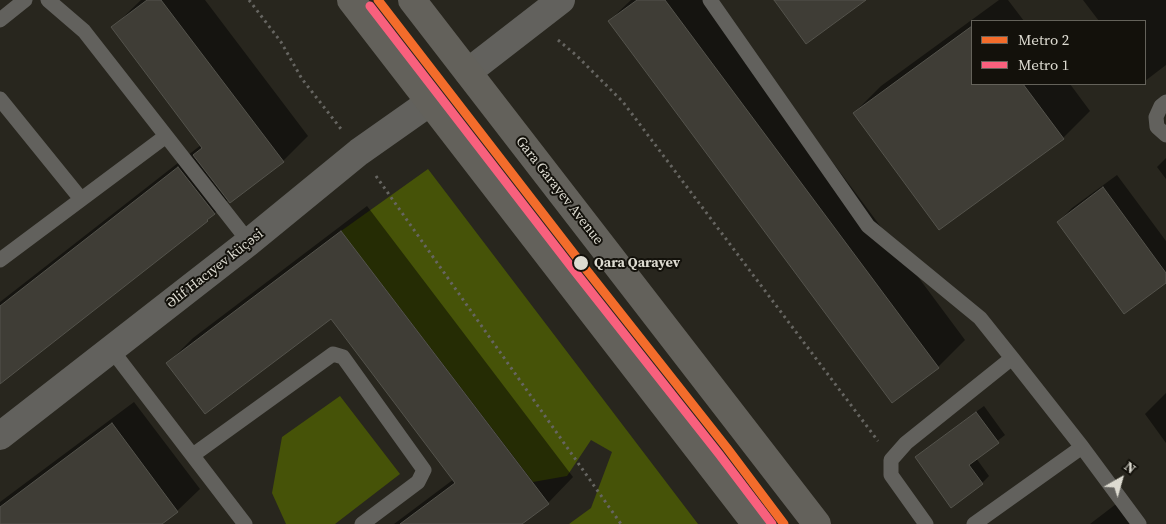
<!DOCTYPE html>
<meta charset="utf-8">
<style>
body{margin:0}
#map{position:relative;width:1166px;height:524px;overflow:hidden;background:#28261e;font-family:"Source Serif 4",serif}
canvas{display:block}
.legend{position:absolute;left:971px;top:20px;width:175px;height:65px;box-sizing:border-box;background:#13110b;border:1px solid #64625a;margin:0;padding:6px 9px;list-style:none;font-size:15px;color:#dddbd1}
.legend li{display:flex;align-items:center;gap:10px;height:25px}
.legend b{width:25px;border:1px solid #64625a}
.north{position:absolute;left:1096px;top:454px;width:50px;height:50px;-webkit-text-stroke:4px #13110b;paint-order:stroke;rotate:38deg;font-size:14px;font-weight:700;line-height:20px;text-align:center;color:#dddbd1}
.north::after{content:'';display:block;margin:auto;width:18px;height:22px;background:#dddbd1;clip-path:polygon(50% 0,100% 100%,50% 72%,0 100%)}
</style>
<div id="map">
<canvas width="1166" height="524"></canvas>
<ul class="legend">
<li><b style="height:6px;background:#f36c2b"></b>Metro 2</li>
<li><b style="height:6px;background:#f8607d"></b>Metro 1</li>
</ul>
<div class="north">N</div>
</div>
<script>
const context = document.querySelector('canvas').getContext('2d');
context.lineJoin = 'round';
function paint(path, color) { context.fillStyle = color; context.fill(path, 'evenodd'); }
const shape = rows => new Path2D(rows.map(r => 'M' + r).join(''));
function strokePath(path, color, width, dash) { context.strokeStyle = color; context.lineWidth = width; context.lineCap = dash ? 'butt' : 'round'; context.setLineDash(dash || []); context.stroke(path); }
function drawText(font, color, halo, rows, align = 'center') {
  context.font = font + ' "Source Serif 4",serif'; context.lineWidth = 4; context.setLineDash([]); context.textBaseline = 'middle'; context.strokeStyle = halo; context.fillStyle = color; for (const [text, x, y, turn = 0] of rows) {
    context.save(); context.translate(x, y); context.rotate((+turn || 0) * Math.PI / 180); context.textAlign = isNaN(turn) ? turn : align; if (halo) context.strokeText(text, 0, 0); context.fillText(text, 0, 0); context.restore();
  }
}
const forest = shape([
 [428,169,698,524,569,524,591,508,612,452,591,440,567,476,533,482,341,231],
 [340,396,400,474,335,524,286,524,272,493,282,437]
]);
const shadow = shape([
 [141,0,205,0,308,136,283,161,229,199,207,221,0,382,0,302,201,145,112,28],
 [631,0,712,0,965,340,938,367,609,21],
 [999,0,1008,0,1024,21,972,21,972,84,1070,84,1090,111,1063,138,854,113,881,86],
 [1083,0,1166,0,1166,65,1145,81,1145,21,1099,21],
 [1166,158,1166,179,1157,167],
 [1117,175,1166,241,1166,282,1058,222,1072,208],
 [367,206,573,477,548,503,520,524,394,524,454,479,331,317,168,363,193,338],
 [1166,393,1166,443,1145,414],
 [134,402,200,489,177,511,160,524,0,524,0,502],
 [984,406,1005,435,976,458,989,476,982,483,916,458,923,451],
 [1120,501,1137,524,1090,524]
]);
const building = shape([
 [147,0,161,0,284,162,230,203,193,155,202,148,111,27,147,0],
 [637,0,665,0,939,368,892,403,608,21,637,0],
 [774,0,866,0,806,44,774,0],
 [972,26,972,84,1023,84,1064,139,939,230,853,113,972,26],
 [178,167,215,214,207,220,208,221,0,384,0,306,178,167],
 [1103,187,1166,273,1166,283,1124,314,1057,222,1103,187],
 [341,231,549,504,522,524,400,524,455,483,331,319,205,414,166,363,341,231],
 [976,412,999,443,969,465,983,484,951,508,915,457,976,412],
 [112,423,178,512,162,524,0,524,0,507,112,423]
]);
const path = shape([
 [249,0,281,42,302,79,341,129],
 [558,40,576,55,623,102,878,441],
 [376,176,621,524]
]);
const service = shape([
 [48,0,84,31,249,242],
 [710,0,868,226,980,318,1012,358,906,443,891,460,891,475,926,524],
 [0,20,25,0],
 [0,99,81,199],
 [1166,102,1161,106,1156,117,1157,127,1166,135],
 [0,260,166,136],
 [111,349,245,524],
 [1012,358,1082,447],
 [193,455,333,354,343,357,424,470,418,482,362,524],
 [974,524,1082,447,1139,524]
]);
const minor = shape([
 [468,72,561,0],
 [0,436,249,242,359,152,430,102]
]);
const primary = shape([
 [351,0,756,524],
 [412,0,817,524]
]);
const metro1 = shape([
 [378,0,581,263,727,448,784,524]
]);
const metro2 = shape([
 [370,6,573,269,719,454,772,524]
]);
const markers = [
 [581,263,8,"#dddbd1"]
];
const streetNames = [
 ["Gara Garayev Avenue",559,191,52],
 ["Əlif Hacıyev küçəsi",215,269,-38]
];
const stopNames = [
 ["Qara Qarayev",594,263]
];
paint(forest, '#465308');
paint(shadow, '#0007');
paint(building, '#3f3d36');
strokePath(building, '#54534c', 1);
strokePath(path, '#666561', 3, [2.5, 4]);
strokePath(service, '#62615d', 15);
strokePath(minor, '#62615d', 28);
strokePath(primary, '#63615b', 28);
strokePath(metro1, '#f36c2b', 9);
strokePath(metro2, '#f8607d', 9);
for (const [x, y, r, color] of markers) { const dot = new Path2D(); dot.arc(x, y, r, 0, 2 * Math.PI); context.fillStyle = color; context.fill(dot); strokePath(dot, '#13110b', 2); }
drawText('14px', '#dddbd1', '#13110b', streetNames);
drawText('bold 14px', '#dddbd1', '#13110b', stopNames, 'left');
</script>
